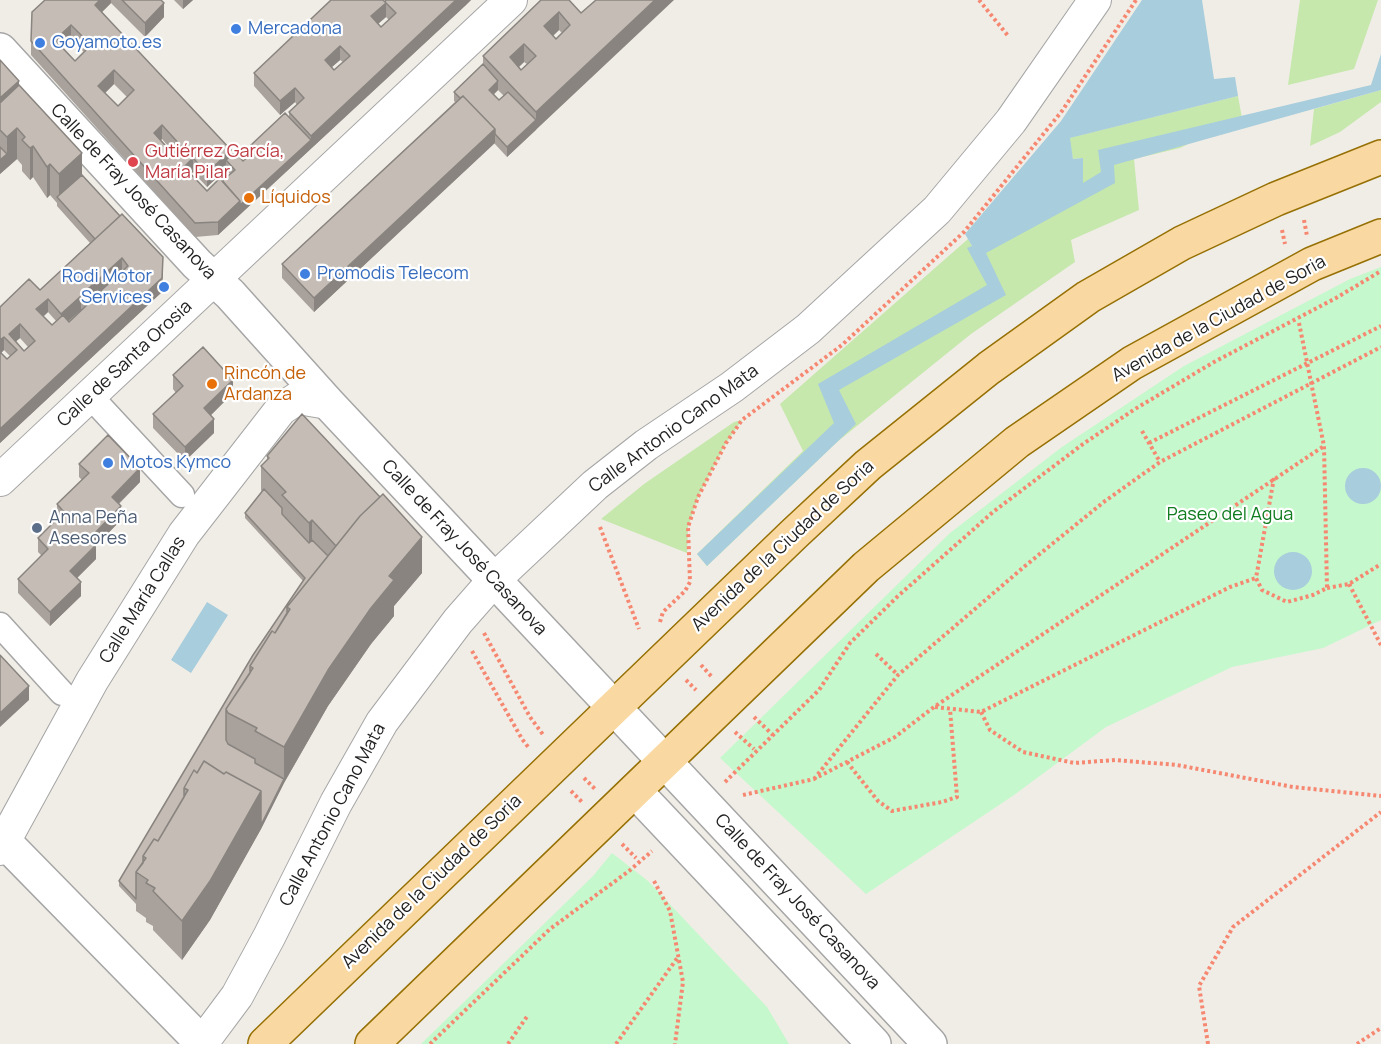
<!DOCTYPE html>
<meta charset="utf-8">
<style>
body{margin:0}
canvas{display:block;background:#f0ede6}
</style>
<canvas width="1381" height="1044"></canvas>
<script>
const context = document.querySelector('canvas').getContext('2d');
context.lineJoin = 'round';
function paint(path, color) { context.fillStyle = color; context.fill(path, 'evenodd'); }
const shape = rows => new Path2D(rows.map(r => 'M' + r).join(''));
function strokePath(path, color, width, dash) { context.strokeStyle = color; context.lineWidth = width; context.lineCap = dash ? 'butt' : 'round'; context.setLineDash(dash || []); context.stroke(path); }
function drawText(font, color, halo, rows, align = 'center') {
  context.font = font + ' Manrope,sans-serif'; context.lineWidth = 4.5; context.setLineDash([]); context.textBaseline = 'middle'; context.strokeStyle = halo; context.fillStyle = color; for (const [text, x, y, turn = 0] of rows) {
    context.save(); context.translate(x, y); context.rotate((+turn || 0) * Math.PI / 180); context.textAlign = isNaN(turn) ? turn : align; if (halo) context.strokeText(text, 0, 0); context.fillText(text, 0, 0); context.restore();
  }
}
const grass = shape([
 [1300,0,1378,0,1354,69,1288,85],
 [1381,90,1381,102,1340,132,1310,146,1314,109],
 [1238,96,1242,118,1180,148,1134,159,1139,210,1071,240,1075,262,971,334,837,442,707,566,697,554,803,451,780,404,968,239,972,246,1083,158,1073,159,1069,138],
 [742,420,726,443,698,497,688,527,687,553,601,519,644,484,734,422]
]);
const park = shape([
 [1381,267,1381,620,1323,648,1232,667,1106,727,1014,795,866,894,720,758,950,533,1062,447,1184,366,1350,279],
 [612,853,648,881,767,1007,789,1044,421,1044,593,876]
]);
const water = shape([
 [1142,0,1202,0,1214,79,1235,77,1238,96,1070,138,1073,159,1083,158,1083,183,1101,172,1098,150,1371,85,1381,54,1381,90,1114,165,1115,183,986,253,1006,295,839,390,856,424,707,566,697,554,834,423,818,384,987,285,967,248,972,246,965,234,1061,121],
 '1345 486a18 18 0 1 1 36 0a18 18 0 1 1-36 0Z',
 '1274 571a19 19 0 1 1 38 0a19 19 0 1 1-38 0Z',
 [207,602,228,615,191,673,171,660]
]);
const path = shape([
 [979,0,1009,37],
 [1304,220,1307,236],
 [1282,230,1285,244],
 [1142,431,1160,462],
 [1149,443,1381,326],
 [1274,478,1256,578,1262,590,1287,602,1313,595,1327,588,1324,446,1299,323],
 [600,527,639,629],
 [1349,584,1381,645],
 [1327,588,1349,584,1381,564],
 [660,622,663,612,685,591,690,582,688,527,698,497,726,443,742,420,842,345,964,232,1062,111,1136,0],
 [484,633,530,717,544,736],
 [472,651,522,739,529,748],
 [876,654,898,675],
 [701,665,712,677],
 [686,680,696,690],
 [935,707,981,712,1230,587,1256,578],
 [981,712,990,730,1023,752,1074,763,1115,760,1177,765,1293,787,1381,796],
 [754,717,773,735],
 [735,732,754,749],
 [847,762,878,801,892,811,942,802,957,797,950,709],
 [584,778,596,790],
 [814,779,898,675,1025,566,1105,501,1160,462,1381,347],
 [725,782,819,690,850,643,897,597,993,512,1083,444,1135,409,1214,362,1336,298,1381,271],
 [571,791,582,802],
 [743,795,814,779,895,737,934,707,1324,446],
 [622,844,636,858],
 [654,881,670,911,683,982,675,1044],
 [430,1044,550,929,629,871,652,851],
 [508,1044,528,1015],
 [616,1044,678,957],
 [1208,1044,1199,986,1233,927,1381,812],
 [1357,1044,1381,1028]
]);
const pedestrian = shape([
 [90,396,182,495],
 [0,625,62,693]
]);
const minor = shape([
 [0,480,511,0],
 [0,849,92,681,184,534,281,409,298,398,328,403],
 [202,1043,237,996,269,937,336,803,382,722,458,621,494,580,595,485,646,445,732,387,808,329,937,210,1011,121,1095,0]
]);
const tertiary = shape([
 [0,50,197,264,230,294,328,403,930,1044],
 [635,791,874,1044],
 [0,837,203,1044]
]);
const primary = shape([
 [265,1044,794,534,868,465,989,368,1088,297,1182,243,1276,199,1381,157],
 [372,1044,866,567,1017,442,1132,363,1312,264,1381,236]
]);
const wall = shape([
 [45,0,161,0,164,17,145,37,111,3,102,12,231,155,243,161,251,154,251,145,289,117,289,112,297,105,295,102,280,115,254,86,254,73,386,0,471,0,218,235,195,237,31,55,31,41],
 [386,17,389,20,381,27,378,24],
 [71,39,84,52,75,61,62,47],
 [340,60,343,62,334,70,332,67],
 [114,84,127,97,118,106,105,93],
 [162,139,175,154,174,155,161,140],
 [226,169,230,174,222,181,207,191,191,174,193,172,207,187],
 [174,0,193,0,183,9],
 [541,0,581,13,536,130,507,157,494,143,314,312,282,278,282,264,455,102,454,101,454,92,483,64,483,56],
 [559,30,562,33,556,39,553,36],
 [524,62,527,64,521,70,519,67],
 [498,90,504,96,499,100,494,94],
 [0,60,82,175,163,271,162,292,0,443,0,307,40,290,90,243,57,206,57,203,50,195,47,198,33,177,30,180,22,171,22,165,17,159,0,174],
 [48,312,56,321,52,325,43,317],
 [20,338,28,347,24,351,16,341],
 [4,350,10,356,7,359,1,353],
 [173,375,233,393,211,415,214,433,185,461,153,428,153,414,176,393,173,389],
 [267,456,422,573,394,606,394,616,371,644,328,706,284,783,261,829,210,920,182,960,153,930,153,926,146,922,146,918,136,911,136,904,119,886,119,881,303,581,245,518,245,513,262,492,261,490,261,466,267,460],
 [79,464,140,482,119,504,121,520,96,545,96,559,77,578,81,596,50,626,18,593,18,579,42,556,38,552,38,538,57,519,57,504,82,480,79,477]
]);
const shadedWall = shape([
 [100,0,111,0,111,3,95,19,95,5],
 [183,0,193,0,183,9],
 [456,0,465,0,465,6,218,235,218,222,240,201,311,140,311,136],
 [465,0,471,0,465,6],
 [655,0,674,0,507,157,507,147,536,120,536,112],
 [164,3,164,17,145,37,145,23],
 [386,3,386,17,371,30,371,16],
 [559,12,559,30,544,44,544,26],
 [71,25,71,39,55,54,55,40],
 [524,44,524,62,510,75,510,57],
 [340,46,340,60,325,73,325,60],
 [114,70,114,84,98,100,98,86],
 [19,81,19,117,0,130,0,98],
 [498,81,498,90,489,99,489,90],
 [295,88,295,102,280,115,280,101],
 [162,125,162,139,154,147,154,133],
 [17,128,17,159,0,174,0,160,7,154,7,137],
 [495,129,495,143,314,312,314,298],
 [33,146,33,177,30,180,30,148],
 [231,150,231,164,226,160,226,169,207,187,207,173],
 [82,153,82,184,59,199,59,174],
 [193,158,193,172,184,181,184,167],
 [50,164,50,195,47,198,47,167],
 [163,257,162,292,0,443,0,429],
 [122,258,122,272,88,303,88,289],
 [81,296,81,310,61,327,61,314],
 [48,299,48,312,36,323,36,309],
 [20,324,20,338,12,345,9,334],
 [4,337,4,350,0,354,0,340],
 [233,380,233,393,204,422,204,408],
 [214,419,214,433,185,461,185,447],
 [140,468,140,482,112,510,112,497],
 [121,506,121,520,90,552,90,538],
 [312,520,312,545,309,548,309,523],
 [422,537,422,573,394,606,394,616,371,644,328,706,284,783,261,829,210,920,182,960,182,921,261,791,284,779,284,747,328,670,389,576],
 [96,545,96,559,70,585,70,571],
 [81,582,81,596,50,626,50,612],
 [29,686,29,700,0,727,0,713]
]);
const building = shape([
 [45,0,100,0,95,5,231,150,207,173,193,158,184,167,207,191,220,178,240,201,218,222,195,223,31,41,32,12,45,0],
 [71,25,91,45,75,61,55,40,71,25],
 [114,70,134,90,118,106,98,86,114,70],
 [162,125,182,147,174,155,154,133,162,125],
 [122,0,161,0,164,3,145,23,122,0],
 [331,0,383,0,385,2,386,0,456,0,311,136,289,112,304,98,295,88,280,101,254,73,331,0],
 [386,3,396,13,381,27,371,16,386,3],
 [340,46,350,56,334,70,325,60,340,46],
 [541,0,569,0,581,13,596,0,655,0,536,112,483,56,541,0],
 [559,12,570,25,556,39,544,26,559,12],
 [524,44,536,56,521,70,510,57,524,44],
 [0,60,19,81,0,98,0,60],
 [483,64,498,81,489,90,499,100,508,92,536,120,507,147,495,134,495,129,463,96,460,98,454,92,483,64],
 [19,85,82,153,59,174,50,164,47,167,33,146,30,148,22,140,25,137,17,128,7,137,0,130,0,103,19,85],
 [463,96,495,129,314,298,282,264,463,96],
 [285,113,311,140,240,205,240,201,222,181,235,170,226,160,235,152,243,161,256,150,251,145,285,113],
 [0,147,7,154,0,160,0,147],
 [82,175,120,216,95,239,57,197,82,175],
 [122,214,163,257,162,278,0,429,0,352,7,359,17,350,4,337,0,340,0,307,29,279,40,290,122,214],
 [122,258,128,266,95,296,88,289,122,258],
 [81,296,88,304,69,322,63,315,52,325,36,309,48,299,61,314,81,296],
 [20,324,35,341,24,351,9,334,20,324],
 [203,347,233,380,204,408,214,419,185,447,153,414,183,386,173,375,203,347],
 [302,414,380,497,360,516,336,546,312,520,309,523,282,495,286,492,261,466,269,458,267,456,302,414],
 [108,435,140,468,112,497,121,506,90,538,96,545,70,571,81,582,50,612,18,579,48,549,38,538,64,512,57,504,89,473,79,464,108,435],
 [264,489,282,508,282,514,309,543,312,540,328,556,287,607,287,613,275,633,272,631,250,666,250,673,226,709,226,740,228,744,255,759,255,763,284,779,261,825,261,791,226,772,224,774,204,761,197,773,194,770,184,788,184,797,158,841,154,839,143,856,143,863,136,872,136,899,119,881,253,655,305,578,245,513,264,489],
 [383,494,422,537,389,576,394,580,371,608,328,670,284,747,255,731,257,728,228,713,226,709,253,668,250,666,272,631,275,633,290,609,287,607,360,516,383,494],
 [0,655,29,686,0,713,0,655],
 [204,761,224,774,226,772,261,791,210,881,182,921,153,891,155,888,146,883,148,880,136,872,146,858,143,856,154,839,158,841,188,790,184,788,194,770,197,773,204,761]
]);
const markers = [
 [236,29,6,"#3f7fe0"],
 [40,43,6,"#3f7fe0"],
 [133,162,6,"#e0444e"],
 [249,198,6,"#e8710a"],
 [305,274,6,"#3f7fe0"],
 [164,287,6,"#3f7fe0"],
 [212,384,6,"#e8710a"],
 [108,463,6,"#3f7fe0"],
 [37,528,6,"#5c6f8a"]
];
const shopNames = [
 ["Mercadona",248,29],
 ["Goyamoto.es",52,43],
 ["Promodis Telecom",317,274],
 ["Rodi Motor",152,277,"right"],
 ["Services",152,298,"right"],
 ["Motos Kymco",120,463]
];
const healthNames = [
 ["Gutiérrez García,",145,152],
 ["María Pilar",145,173]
];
const streetNames = [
 ["Calle de Fray José Casanova",133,192,47],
 ["Avenida de la Ciudad de Soria",1219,319,-29],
 ["Calle de Santa Orosia",125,364,-43],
 ["Calle Antonio Cano Mata",674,429,-36],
 ["Avenida de la Ciudad de Soria",783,546,-43],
 ["Calle de Fray José Casanova",464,548,47],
 ["Calle María Callas",143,600,-58],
 ["Calle Antonio Cano Mata",333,815,-62],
 ["Avenida de la Ciudad de Soria",432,882,-44],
 ["Calle de Fray José Casanova",797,902,47]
];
const foodNames = [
 ["Líquidos",261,198],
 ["Rincón de",224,374],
 ["Ardanza",224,395]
];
const parkNames = [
 ["Paseo del Agua",1230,515]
];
const serviceNames = [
 ["Anna Peña",49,518],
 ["Asesores",49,539]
];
paint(grass, '#c6e8ad');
paint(park, '#c5f8cc');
paint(water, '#a8cddc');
strokePath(pedestrian, '#a6a6a6', 27);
strokePath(minor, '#a6a6a6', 34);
strokePath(tertiary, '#a6a6a6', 36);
strokePath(primary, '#967004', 36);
strokePath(path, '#f68771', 4, [3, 3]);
strokePath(pedestrian, '#fff', 24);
strokePath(minor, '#fff', 32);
strokePath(tertiary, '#fff', 33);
strokePath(primary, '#f9d9a1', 33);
paint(wall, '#a9a29c');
paint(shadedWall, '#89847f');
paint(building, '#c4bcb5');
strokePath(building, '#89847f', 1.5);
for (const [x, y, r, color] of markers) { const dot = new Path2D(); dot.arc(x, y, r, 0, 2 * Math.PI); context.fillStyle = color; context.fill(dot); strokePath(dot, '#fff', 2); }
drawText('18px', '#366cbe', '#fff', shopNames, 'left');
drawText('18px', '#be3a42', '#fff', healthNames, 'left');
drawText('18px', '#1f1f1f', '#fff', streetNames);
drawText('18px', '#c56008', '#fff', foodNames, 'left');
drawText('18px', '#0f7c1f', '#fff', parkNames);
drawText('18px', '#4e5e75', '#fff', serviceNames, 'left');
</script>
